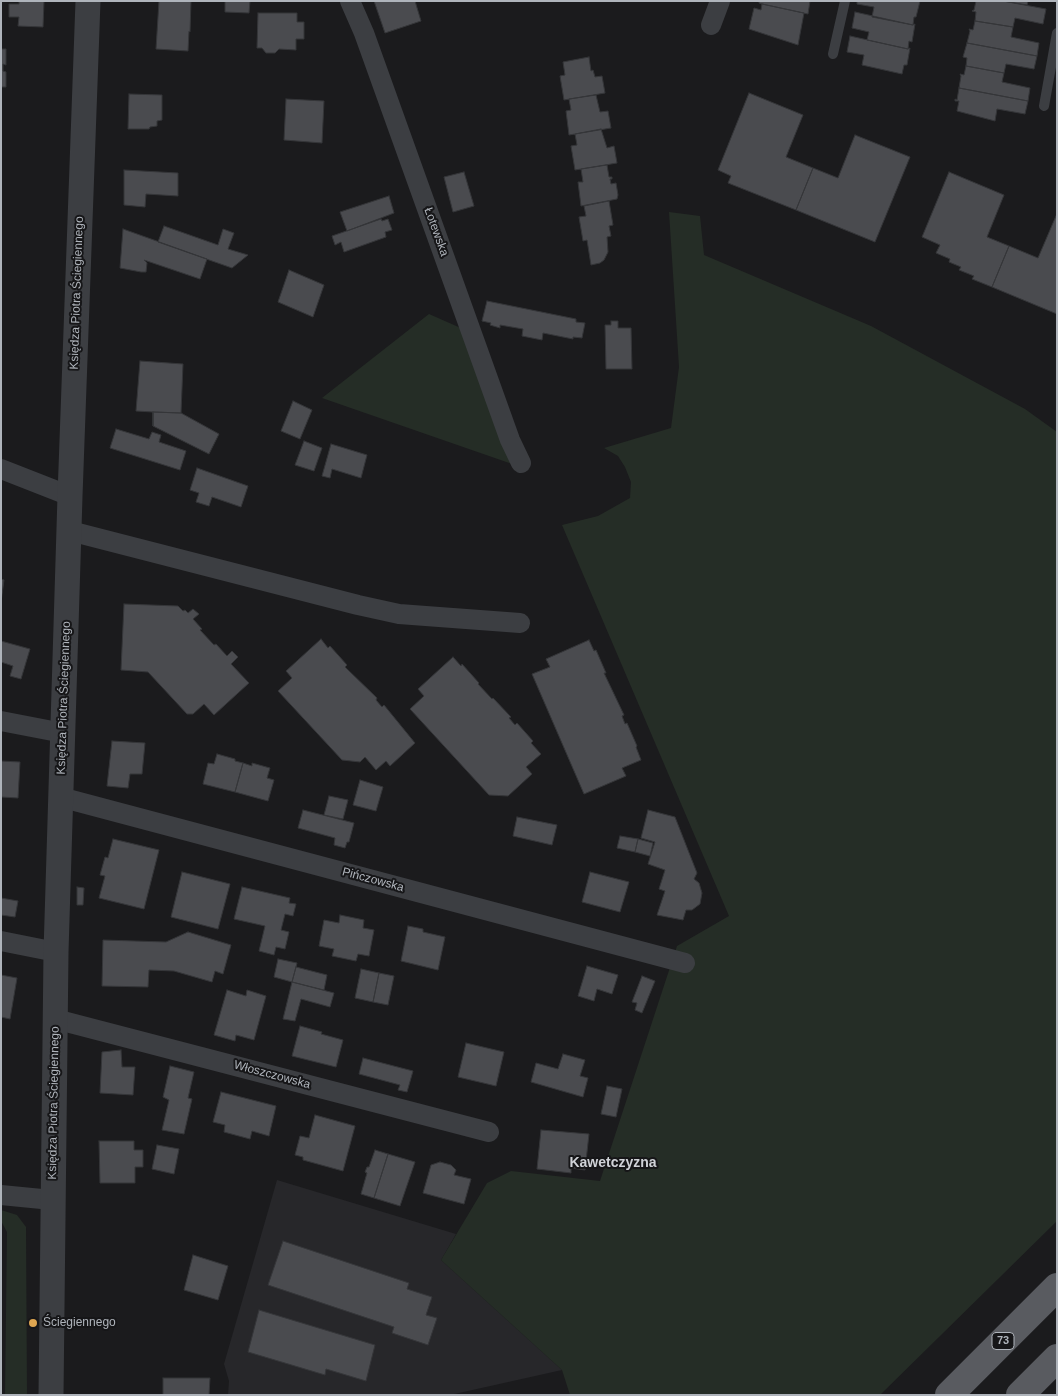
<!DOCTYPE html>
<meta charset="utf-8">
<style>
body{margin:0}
#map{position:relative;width:1058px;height:1396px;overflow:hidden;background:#1b1b1d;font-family:Helvetica,sans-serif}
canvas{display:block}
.frame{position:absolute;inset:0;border:2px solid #afb4bb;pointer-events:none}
</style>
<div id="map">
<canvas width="1058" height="1396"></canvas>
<div class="frame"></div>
</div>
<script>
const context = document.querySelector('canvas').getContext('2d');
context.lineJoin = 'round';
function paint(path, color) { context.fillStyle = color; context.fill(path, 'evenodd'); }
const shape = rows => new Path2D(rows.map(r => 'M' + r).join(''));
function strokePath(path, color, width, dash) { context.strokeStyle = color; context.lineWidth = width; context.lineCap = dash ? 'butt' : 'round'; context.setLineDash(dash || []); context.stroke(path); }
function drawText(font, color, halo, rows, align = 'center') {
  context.font = font + ' Helvetica,sans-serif'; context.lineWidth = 4; context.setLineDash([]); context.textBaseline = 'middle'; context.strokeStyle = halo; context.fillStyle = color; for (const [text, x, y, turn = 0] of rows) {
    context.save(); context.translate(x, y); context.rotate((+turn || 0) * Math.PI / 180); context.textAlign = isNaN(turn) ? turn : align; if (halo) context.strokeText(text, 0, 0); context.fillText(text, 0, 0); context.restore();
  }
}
const built = shape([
 [277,1180,456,1234,441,1260,562,1370,450,1395,228,1395,229,1381,224,1364]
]);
const green = shape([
 [669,212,700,216,704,255,871,326,1025,409,1057,432,1057,1221,880,1395,570,1395,562,1370,441,1260,487,1183,511,1171,600,1181,677,946,729,916,562,525,598,516,630,498,631,482,625,467,618,456,604,448,671,428,679,367],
 [429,314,463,329,515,465,322,398],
 [1,1210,17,1215,26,1227,27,1395,5,1395,7,1232,1,1221]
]);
const building = shape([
 [19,1,44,1,43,27,18,26,19,17,9,17,9,4,19,4,19,1],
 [159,1,191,1,190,32,189,31,188,51,156,49,159,1],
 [225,1,250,1,249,13,225,12,225,1],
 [374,1,415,1,421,21,385,33,374,1],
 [759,1,810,1,808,14,762,4,759,3,759,1],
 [857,1,920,1,916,17,914,17,913,25,872,17,874,7,857,4,857,1],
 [976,1,1003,1,1046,9,1043,24,1015,18,1013,27,975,21,976,12,972,11,974,10,976,1],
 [1003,1,1028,1,1027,5,1003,1],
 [762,4,804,13,798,45,749,29,754,8,761,10,762,4],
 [855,12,913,25,915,24,912,42,909,41,908,49,867,40,869,32,852,28,855,12],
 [258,13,297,13,297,22,304,22,304,39,296,39,296,50,279,49,275,53,266,53,262,48,257,48,258,13],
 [975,21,1013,27,1011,37,1039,43,1037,56,967,43,970,31,969,29,973,30,975,21],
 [850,36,908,49,910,48,907,65,904,65,902,74,862,65,864,55,847,52,850,36],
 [967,43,1037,56,1034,69,1006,64,1004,73,966,66,967,58,963,57,967,43],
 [1,49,6,49,6,65,3,64,3,71,6,72,6,87,1,87,1,49],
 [589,57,591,71,593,70,595,77,602,76,605,93,564,100,560,76,565,75,563,62,589,57],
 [966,66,1004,73,1002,82,1030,88,1028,101,959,88,961,76,960,74,964,75,966,66],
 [959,88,1028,101,1025,114,997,109,995,121,957,111,959,101,955,101,955,99,957,100,959,88],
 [749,93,803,115,786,157,813,168,796,210,728,183,731,176,718,170,749,93],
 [129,94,162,95,162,120,157,121,157,126,150,127,149,129,128,129,129,94],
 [596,95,600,112,608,111,611,128,569,135,566,111,571,110,569,99,596,95],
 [286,99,324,101,322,143,284,140,286,99],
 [601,129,607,148,614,146,617,163,575,170,571,146,577,145,575,134,601,129],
 [855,135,910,157,875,242,796,210,813,168,838,178,855,135],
 [607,165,609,177,612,177,612,179,610,179,611,184,616,183,618,195,617,199,581,206,578,182,583,182,581,169,607,165],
 [124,170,178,173,178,196,146,194,145,207,124,205,124,170],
 [464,172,474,206,453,212,444,177,464,172],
 [949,172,1004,195,987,237,1009,246,992,287,972,279,974,276,959,270,961,267,949,262,950,259,936,253,940,245,922,237,949,172],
 [389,196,394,213,347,231,340,212,389,196],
 [609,201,613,225,609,226,611,236,607,237,608,252,604,260,600,263,591,265,587,240,583,241,579,217,586,216,584,206,609,201],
 [1056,216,1057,216,1057,314,992,287,1009,246,1038,258,1056,216],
 [381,219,382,221,388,219,392,230,385,232,386,237,344,252,341,242,335,245,332,236,381,219],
 [164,226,218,245,223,229,234,233,228,249,248,255,232,268,158,242,164,226],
 [123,229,207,259,200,279,144,260,147,263,146,272,141,272,120,268,123,229],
 [289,270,324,285,313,317,278,302,289,270],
 [487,301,576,319,576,322,585,323,582,338,573,337,573,339,543,333,542,340,522,336,523,329,500,325,500,328,490,325,491,323,482,321,487,301],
 [611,321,618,321,618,328,631,328,632,369,606,369,605,325,611,325,611,321],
 [140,361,183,364,181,413,153,412,153,426,153,412,136,411,140,361],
 [293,401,312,410,300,439,281,431,293,401],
 [153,412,181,413,219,434,209,454,153,426,153,412],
 [116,429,149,439,152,432,161,435,159,442,186,451,180,470,110,448,116,429],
 [304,441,322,448,314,471,295,465,304,441],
 [331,444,367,455,361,478,332,469,330,478,322,476,331,444],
 [197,468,248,486,241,507,212,497,209,506,196,502,199,493,190,490,197,468],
 [1,579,4,580,1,602,1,579],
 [124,604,178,606,183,611,185,610,188,613,193,609,199,614,193,619,202,629,200,630,214,645,216,644,227,656,232,651,238,657,231,664,249,683,214,715,204,704,193,714,187,714,148,672,121,670,124,604],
 [321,639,328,648,330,646,347,665,345,667,377,698,376,700,382,707,384,705,415,743,390,766,386,761,376,770,365,757,360,762,342,760,278,691,292,678,286,671,321,639],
 [589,640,594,651,596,650,606,673,604,673,624,715,622,716,625,724,627,723,637,746,636,747,641,760,622,768,626,776,584,794,532,674,550,667,546,659,589,640],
 [1,641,30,649,21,679,10,676,13,666,1,662,1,641],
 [453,657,461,666,462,664,479,683,478,684,492,699,493,698,511,717,509,718,515,725,517,723,533,741,531,743,541,754,526,767,532,774,508,796,489,795,410,709,424,696,418,689,453,657],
 [112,741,145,743,142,774,130,774,128,788,107,786,112,741],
 [217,754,235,759,235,761,243,763,235,792,203,784,208,763,214,764,217,754],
 [1,761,20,762,18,798,1,797,1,761],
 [243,763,252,766,252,763,270,768,267,778,274,780,268,801,235,792,243,763],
 [360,780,383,787,376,811,353,805,360,780],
 [329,796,348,800,343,819,324,815,329,796],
 [303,810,354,823,349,842,347,842,345,848,334,845,335,838,298,828,303,810],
 [648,810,675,817,697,873,694,879,699,883,702,893,700,904,692,910,686,910,683,920,657,915,665,891,659,889,665,870,648,864,655,842,641,838,648,810],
 [517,817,557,825,552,845,513,836,517,817],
 [620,836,638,839,635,852,617,848,620,836],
 [113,839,159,850,144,909,99,898,105,876,100,875,105,857,108,858,113,839],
 [638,839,653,843,650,856,635,852,638,839],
 [182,872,230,884,218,929,171,917,182,872],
 [590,872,629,882,620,912,582,902,590,872],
 [77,887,84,888,83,905,77,905,77,887],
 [242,887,290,898,289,903,296,904,293,916,285,914,281,930,289,932,285,949,276,947,274,955,259,951,265,926,234,919,242,887],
 [1,898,18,901,15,917,1,915,1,898],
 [340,915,364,920,363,928,374,930,369,956,358,954,356,961,332,956,334,949,319,946,324,920,339,923,340,915],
 [408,926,423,929,423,932,445,937,438,970,401,961,408,926],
 [188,932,231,945,223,974,215,971,212,982,174,971,149,970,148,987,102,986,103,940,166,942,188,932],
 [278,959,297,963,292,982,274,977,278,959],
 [587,966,618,975,612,994,597,989,594,1001,578,996,587,966],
 [296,967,327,975,324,990,292,982,296,967],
 [361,969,379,973,373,1002,355,998,361,969],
 [379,973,394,976,388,1005,373,1002,379,973],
 [1,975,17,978,10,1019,1,1017,1,975],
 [642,976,655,981,642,1013,635,1010,637,1003,632,1002,642,976],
 [292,982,334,993,330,1007,301,999,295,1021,283,1019,292,982],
 [227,990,246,996,247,990,266,996,254,1040,236,1035,235,1041,214,1035,227,990],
 [300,1026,322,1032,321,1034,343,1040,336,1067,292,1056,300,1026],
 [466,1043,504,1052,496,1086,458,1077,466,1043],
 [121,1050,122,1067,135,1067,133,1095,100,1093,102,1052,121,1050],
 [563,1054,585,1060,580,1076,588,1078,583,1097,531,1082,536,1063,558,1069,563,1054],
 [363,1058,413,1071,407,1092,398,1090,400,1085,359,1074,363,1058],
 [170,1066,194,1072,188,1098,192,1099,184,1134,162,1130,169,1100,163,1097,170,1066],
 [607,1086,622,1089,616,1117,601,1114,607,1086],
 [221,1092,276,1106,269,1136,252,1131,250,1139,224,1132,225,1125,213,1122,221,1092],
 [315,1115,355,1126,343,1171,303,1160,303,1157,295,1155,300,1136,309,1138,315,1115],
 [541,1130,589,1134,585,1170,571,1168,571,1173,537,1169,541,1130],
 [99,1141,134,1141,134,1150,143,1150,143,1167,135,1167,135,1183,100,1183,99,1141],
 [157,1145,179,1149,174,1174,152,1169,157,1145],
 [375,1150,388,1154,374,1198,361,1194,367,1173,365,1172,367,1167,369,1167,375,1150],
 [388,1154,415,1162,400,1206,374,1198,388,1154],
 [440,1162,451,1165,456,1170,454,1175,471,1179,464,1204,423,1193,431,1165,440,1162],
 [283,1241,409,1283,407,1289,432,1297,426,1315,437,1318,428,1345,392,1333,394,1327,268,1285,283,1241],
 [193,1255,228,1266,218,1300,184,1290,193,1255],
 [259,1310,375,1345,366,1381,326,1369,325,1375,248,1352,259,1310],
 [163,1378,210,1378,209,1395,163,1395,163,1378]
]);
const service = shape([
 [833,54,845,1],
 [1044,106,1057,33]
]);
const minor = shape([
 [350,1,364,33,510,440,521,463],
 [711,25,720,1],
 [1,469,70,496],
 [70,531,358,605,399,614,520,623],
 [1,721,63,733],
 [60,797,685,963],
 [1,941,56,952],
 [55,1019,489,1132],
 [1,1195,52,1200]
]);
const tertiary = shape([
 [51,1395,56,952,70,496,88,1]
]);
const primary = shape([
 [949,1395,1057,1287],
 [1020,1395,1057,1358]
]);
const markers = [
 [33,1323,5,"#dfa651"]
];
const shields = [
 [1003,1341,22]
];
const shieldNames = [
 ["73",1003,1341]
];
const streetNames = [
 ["Łotewska",436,232,70],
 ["Księdza Piotra Ściegiennego",77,293,-88],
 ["Księdza Piotra Ściegiennego",64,698,-88],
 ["Pińczowska",373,880,15],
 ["Włoszczowska",272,1075,15],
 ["Księdza Piotra Ściegiennego",54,1103,-89]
];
const poiNames = [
 ["Ściegiennego",43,1323]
];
const neighbourhoodNames = [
 ["Kawetczyzna",613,1163]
];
paint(built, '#27272a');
paint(green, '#252d26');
paint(building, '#4a4b4f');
strokePath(building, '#353639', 1);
strokePath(service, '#3c3e42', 10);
strokePath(minor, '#3c3e42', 20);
strokePath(tertiary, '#3c3e42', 25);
strokePath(primary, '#595b60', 28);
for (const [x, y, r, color] of markers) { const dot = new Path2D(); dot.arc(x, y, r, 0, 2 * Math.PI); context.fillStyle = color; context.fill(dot); strokePath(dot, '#161618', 2); }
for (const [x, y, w] of shields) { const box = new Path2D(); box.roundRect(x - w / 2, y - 8.5, w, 17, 4); context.fillStyle = '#161618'; context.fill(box); strokePath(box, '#afb4bb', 1); }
drawText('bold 11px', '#afb4bb', null, shieldNames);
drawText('12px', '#afb4bb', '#161618', streetNames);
drawText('12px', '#afb4bb', '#161618', poiNames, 'left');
drawText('bold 14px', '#d0d2d7', '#161618', neighbourhoodNames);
</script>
